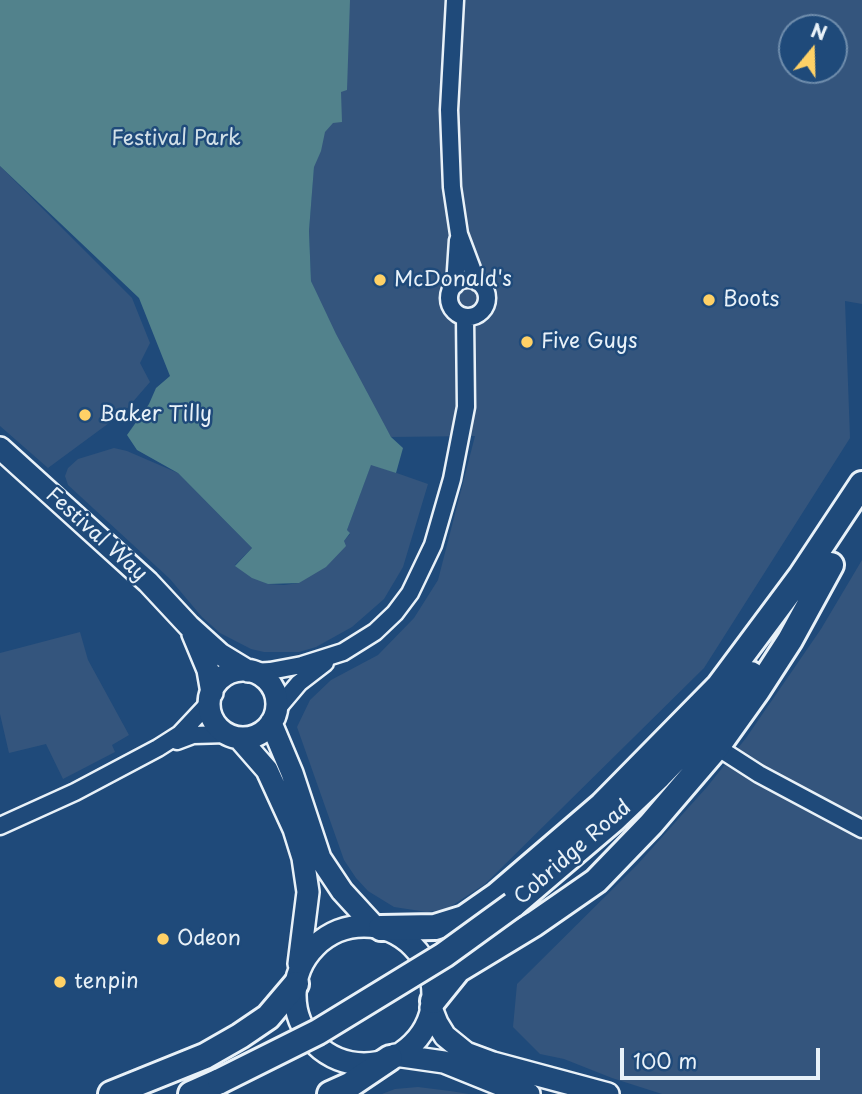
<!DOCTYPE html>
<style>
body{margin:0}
#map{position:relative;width:862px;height:1094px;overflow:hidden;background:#1f4a7a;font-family:"Playpen Sans",sans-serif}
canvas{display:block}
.north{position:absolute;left:778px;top:14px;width:70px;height:70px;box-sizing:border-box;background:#1f4a7a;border:2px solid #6f8dac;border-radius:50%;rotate:19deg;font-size:19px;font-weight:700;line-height:28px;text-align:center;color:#e8f1f8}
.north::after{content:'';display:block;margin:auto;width:24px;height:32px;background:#ffd166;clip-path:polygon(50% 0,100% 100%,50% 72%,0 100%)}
.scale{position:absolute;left:620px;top:1048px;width:200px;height:32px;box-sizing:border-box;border:4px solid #e8f1f8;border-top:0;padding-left:9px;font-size:21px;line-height:24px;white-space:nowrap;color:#e8f1f8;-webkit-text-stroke:5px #1f4a7a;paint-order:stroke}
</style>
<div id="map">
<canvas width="862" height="1094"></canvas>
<div class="north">N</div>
<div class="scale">100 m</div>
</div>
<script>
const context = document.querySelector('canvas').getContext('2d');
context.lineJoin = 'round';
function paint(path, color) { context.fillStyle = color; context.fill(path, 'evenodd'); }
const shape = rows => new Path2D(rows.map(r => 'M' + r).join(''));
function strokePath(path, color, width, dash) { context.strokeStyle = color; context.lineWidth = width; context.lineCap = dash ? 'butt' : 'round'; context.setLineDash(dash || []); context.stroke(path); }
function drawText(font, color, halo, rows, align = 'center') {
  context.font = font + ' "Playpen Sans",sans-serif'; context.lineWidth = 5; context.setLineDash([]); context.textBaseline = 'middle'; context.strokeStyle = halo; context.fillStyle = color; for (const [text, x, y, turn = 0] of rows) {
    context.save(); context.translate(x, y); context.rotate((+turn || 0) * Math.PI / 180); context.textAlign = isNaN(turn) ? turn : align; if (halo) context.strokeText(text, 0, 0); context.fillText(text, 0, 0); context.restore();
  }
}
const built = shape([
 [338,0,862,0,862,304,845,301,850,438,704,668,485,884,447,909,427,912,394,907,368,891,356,878,344,860,297,727,310,700,331,680,378,655,414,618,438,580,475,436,391,437,341,355,311,281,309,231,315,153],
 [792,28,834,28,834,70,792,70],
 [0,166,132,298,150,343,140,363,150,382,124,412,48,468,0,426],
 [114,448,127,451,178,473,252,548,235,565,268,584,284,585,299,583,344,541,350,534,347,530,371,464,428,484,403,567,384,599,352,627,316,647,299,652,264,652,251,649,220,633,202,617,170,579,68,485,65,476,68,468,78,459],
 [862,560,862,1094,662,1094,612,1078,564,1059,540,1054,513,1027,517,984,637,865,707,787,746,738,821,629],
 [80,632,88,660,129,735,112,745,115,752,63,779,46,744,9,753,0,714,0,653],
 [418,1087,450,1091,469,1094,382,1094,395,1089]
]);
const green = shape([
 [0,0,350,0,347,90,341,92,342,122,333,123,325,132,321,151,314,167,309,231,311,281,336,334,391,437,403,448,396,473,371,465,347,530,350,533,344,541,346,546,326,567,299,583,268,584,252,578,235,566,252,548,178,473,137,450,127,435,149,404,156,388,170,376,139,298,0,166]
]);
const minor = shape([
 [455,0,449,110,452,187,459,234,477,282],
 '449 298a19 19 0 1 1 38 0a19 19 0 1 1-38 0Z',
 [455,285,458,240],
 [253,672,270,671,302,665,343,652,375,632,395,613,410,593,433,545,452,479,466,407,465,317],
 [277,709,299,683,325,663],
 [177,741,193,735,228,734],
 [717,747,759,774,862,829],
 [0,826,75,792,158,748,180,734,210,702]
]);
const major = shape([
 [0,448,148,582,189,626,220,654,248,671],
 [193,634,208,670,212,693],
 '209 704a34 34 0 1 1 68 0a34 34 0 1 1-68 0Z',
 [271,723,292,773,320,858,342,891,375,927],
 [239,738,267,770,294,829,303,858,308,892,299,964],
 '295 995a69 69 0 1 1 138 0a69 69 0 1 1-138 0Z',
 [431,1008,437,1023,445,1036,466,1053,493,1063,608,1094],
 [395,1055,444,1062,511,1089,529,1094]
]);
const highway = shape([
 [513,905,614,819,659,776,713,720,751,674],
 [381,928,435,927,464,918,497,895,602,805,719,686,801,576,862,484],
 [433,1001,458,970,534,924,596,881,651,824,717,747,757,691,790,640,831,565],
 [111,1094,205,1056,240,1036,268,1017,296,984],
 [191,1094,220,1081],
 [330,1094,350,1085,390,1058]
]);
const highwayBridge = shape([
 [220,1081,318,1032,444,955,513,905]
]);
const markers = [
 [380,280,7,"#ffd166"],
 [709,300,7,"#ffd166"],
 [527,342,7,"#ffd166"],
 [85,415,7,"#ffd166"],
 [163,939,7,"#ffd166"],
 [60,982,7,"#ffd166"]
];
const parkNames = [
 ["Festival Park",176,139]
];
const poiNames = [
 ["McDonald's",394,280],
 ["Boots",723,300],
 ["Five Guys",541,342],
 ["Baker Tilly",99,415],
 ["Odeon",177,939],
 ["tenpin",74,982]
];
const streetNames = [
 ["Festival Way",96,535,42],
 ["Cobridge Road",573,853,-41]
];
paint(built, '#34557d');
paint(green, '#52828c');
strokePath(minor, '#e8f1f8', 21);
strokePath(major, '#e8f1f8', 26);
strokePath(highway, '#e8f1f8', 30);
strokePath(minor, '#1f4a7a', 16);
strokePath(major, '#1f4a7a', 21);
strokePath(highway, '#1f4a7a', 24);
strokePath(highwayBridge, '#e8f1f8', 30, []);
strokePath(highwayBridge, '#1f4a7a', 24);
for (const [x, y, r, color] of markers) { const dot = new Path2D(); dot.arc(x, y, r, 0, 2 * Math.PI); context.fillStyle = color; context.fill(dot); strokePath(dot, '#1f4a7a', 2.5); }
drawText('21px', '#d2e0e8', '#1f4a7a', parkNames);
drawText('21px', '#e8f1f8', '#1f4a7a', poiNames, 'left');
drawText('21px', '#e8f1f8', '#1f4a7a', streetNames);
</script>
